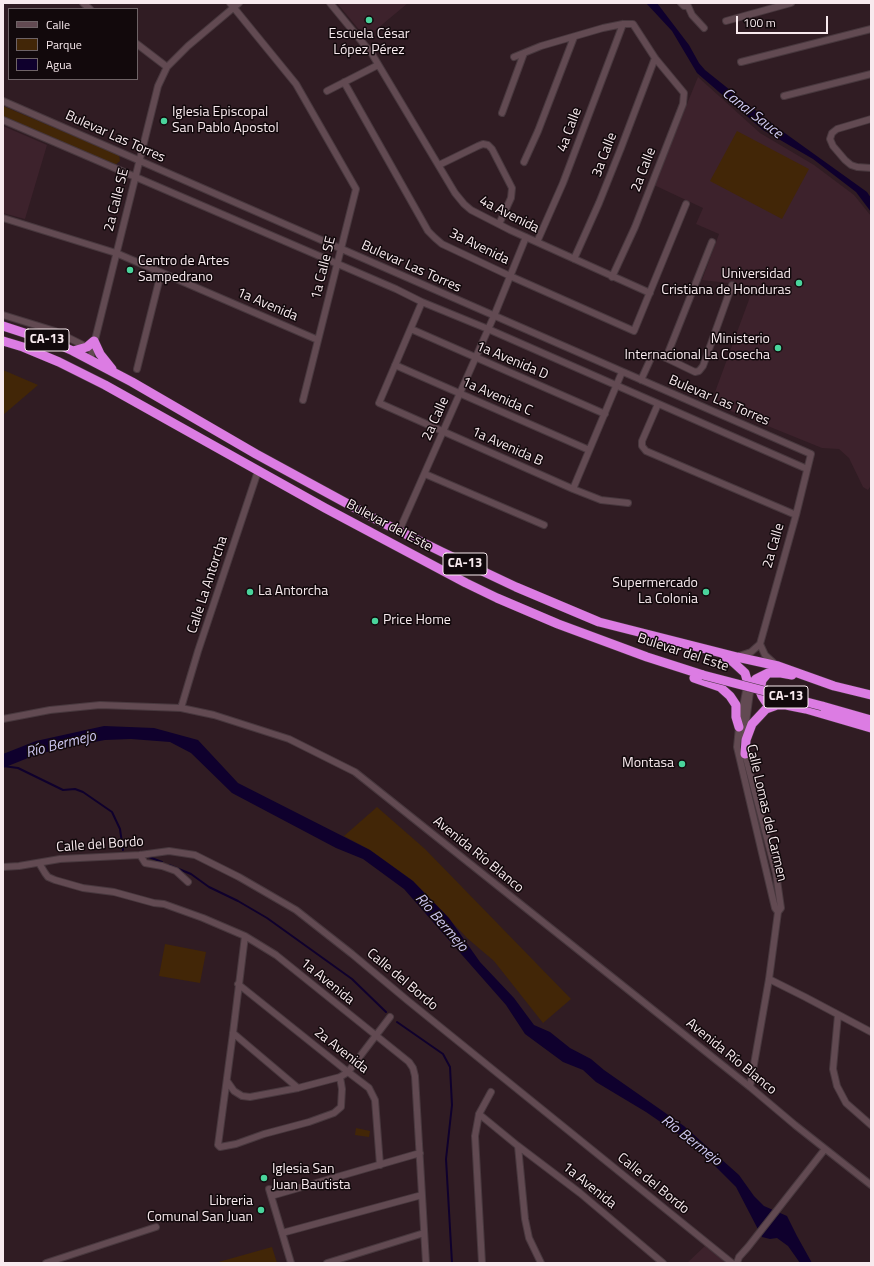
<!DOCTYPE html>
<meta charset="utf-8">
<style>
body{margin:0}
#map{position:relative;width:874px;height:1266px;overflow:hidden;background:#301c23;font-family:"Titillium Web",sans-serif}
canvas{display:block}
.frame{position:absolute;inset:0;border:4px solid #f8eaee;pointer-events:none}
.legend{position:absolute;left:8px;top:8px;width:130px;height:72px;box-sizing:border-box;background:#12090c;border:1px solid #6e6366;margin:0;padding:5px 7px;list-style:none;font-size:12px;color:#f8eaee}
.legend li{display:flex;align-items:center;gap:8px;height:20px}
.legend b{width:20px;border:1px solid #6e6366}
.scale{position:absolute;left:736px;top:16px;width:92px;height:18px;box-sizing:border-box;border:2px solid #f8eaee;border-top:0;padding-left:5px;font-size:12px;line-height:14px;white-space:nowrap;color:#f8eaee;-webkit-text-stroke:3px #12090c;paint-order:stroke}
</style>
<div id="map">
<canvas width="874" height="1266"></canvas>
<div class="frame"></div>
<ul class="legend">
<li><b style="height:5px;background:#624a52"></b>Calle</li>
<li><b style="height:11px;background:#422607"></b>Parque</li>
<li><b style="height:11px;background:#0f002d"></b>Agua</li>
</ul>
<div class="scale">100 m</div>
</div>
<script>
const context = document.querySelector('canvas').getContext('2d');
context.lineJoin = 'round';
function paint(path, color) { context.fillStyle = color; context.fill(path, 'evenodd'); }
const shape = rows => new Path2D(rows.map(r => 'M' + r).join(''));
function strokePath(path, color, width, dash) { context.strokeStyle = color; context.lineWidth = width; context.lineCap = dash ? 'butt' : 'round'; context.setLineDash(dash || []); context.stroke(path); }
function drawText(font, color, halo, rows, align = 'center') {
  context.font = font + ' "Titillium Web",sans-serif'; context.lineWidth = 3; context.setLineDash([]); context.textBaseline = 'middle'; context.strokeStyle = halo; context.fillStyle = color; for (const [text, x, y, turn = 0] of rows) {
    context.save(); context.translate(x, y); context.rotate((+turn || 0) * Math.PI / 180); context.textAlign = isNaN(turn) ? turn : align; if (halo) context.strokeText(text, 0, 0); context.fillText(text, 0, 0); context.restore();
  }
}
const built = shape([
 [337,3,408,3,366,38],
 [698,77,760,133,814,165,854,195,871,216,871,485,868,490,863,487,849,458,839,449,822,448,711,403,754,286,702,280,719,234,696,224,703,208,654,185],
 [3,126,47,145,25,219,3,213],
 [706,1245,728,1263,687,1263]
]);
const green = shape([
 [3,106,119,155,120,161,115,165,3,116],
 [737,131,809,169,782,219,710,181],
 [3,370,38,385,3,415],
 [377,807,425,849,571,999,543,1023,494,961,467,938,413,881,370,850,344,836],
 [165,944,206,952,200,983,159,976],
 [356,1128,370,1131,369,1137,355,1135],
 [272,1247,277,1263,215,1263]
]);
const water = shape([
 [646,3,657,3,689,45,699,63,705,70,775,126,867,192,871,198,871,212,856,192,813,159,763,130,697,73,672,31],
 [104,726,154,728,198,740,238,783,370,850,413,881,449,918,480,962,514,998,534,1025,550,1032,570,1048,591,1059,604,1070,684,1126,739,1175,754,1196,764,1206,787,1216,797,1236,812,1263,800,1263,788,1246,777,1238,770,1239,762,1237,736,1187,703,1154,678,1134,646,1112,596,1082,583,1070,563,1062,525,1034,506,1005,404,889,363,859,336,848,232,793,191,753,170,742,131,739,105,740,72,746,38,754,3,768,3,754,36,741]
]);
const stream = shape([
 [3,766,18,768,63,790,75,789,83,792,112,812,120,829,123,850],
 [149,857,162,862],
 [169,865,191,874,209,887,238,901,267,918,352,979,386,1012],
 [397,1022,443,1054,450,1067,452,1105,446,1159,452,1263]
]);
const minor = shape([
 [83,3,90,9],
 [230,3,296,84,356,189,303,400],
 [330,3,372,54,455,193,464,204,471,210,510,230,650,293],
 [681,3,684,6,688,6,692,15,704,28],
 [726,21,791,3],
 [137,44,167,67],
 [514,57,541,46,603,28,623,24,633,24,655,58,684,93,683,104,635,227,612,277],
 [741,62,871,29],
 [344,82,428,231,435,238,442,244,510,276,634,331,686,204],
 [327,91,378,65],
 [784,96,871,74],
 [3,101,811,454,796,515,760,644,751,652,739,656],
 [502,113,524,53],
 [871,119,837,129,832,133,830,139,833,146,845,160,851,165,857,167,871,168],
 [3,120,396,289,422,302,488,329,807,469],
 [524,162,538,131,574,37],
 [439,165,478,146,483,144,488,145,492,149,512,188,511,198,499,224],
 [3,218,116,253,318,340],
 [537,242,563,183,623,24],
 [574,259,599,203,621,148,655,58],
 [422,302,379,403,573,489,601,500,628,503],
 [3,315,55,331,87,347],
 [411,329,605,414],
 [666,358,712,242],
 [90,360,158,86,167,67,188,46,239,3],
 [395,365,589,450],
 [137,369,161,273],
 [641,380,651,358,654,355,657,354,666,358,695,372,699,371,703,366,732,285],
 [658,404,642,441,642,446,646,451,796,515],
 [425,474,544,525],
 [573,489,622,372],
 [399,531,494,316,526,237],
 [760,644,765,655,775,664],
 [746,691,739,727,737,747,775,908,778,912],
 [181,708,198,651,258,471],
 [3,719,50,710,100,705,181,708,214,715,289,739,355,772,750,1087,795,1125,871,1185],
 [744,737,750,692,749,687],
 [744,750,776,873,781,908,778,912,769,979,750,1087],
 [140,855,145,863,162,866,176,871,188,882],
 [39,863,45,873,48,877,55,880,83,888,114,892,154,903,164,904,203,918,245,936,276,955,409,1062,413,1068,415,1076,426,1263],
 [3,867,19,866,60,859,140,855,169,851,195,855,239,877,296,910,352,954,407,1000,732,1263],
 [245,936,233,1033,218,1145,220,1147,236,1144,264,1134,309,1122,334,1113,341,1107,342,1089,340,1077],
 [769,979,805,997,871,1032],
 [238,984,348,1072,369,1088,375,1100,380,1165],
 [838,1015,833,1069,837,1086,846,1103,871,1125],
 [233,1033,298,1088],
 [227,1081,234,1091,242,1096,250,1097,298,1088,340,1077,348,1072,390,1017],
 [479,1114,518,1146,580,1193,663,1263],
 [518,1146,525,1219,529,1238,541,1263],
 [269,1189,291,1263],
 [271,1196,420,1153],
 [282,1233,422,1195],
 [46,1263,156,1227],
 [327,1263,424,1233],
 [482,1263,475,1136,479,1114,491,1092],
 [737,1263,739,1257,748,1247,825,1149]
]);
const highway = shape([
 [3,326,55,343,73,351,132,382,256,454,381,522,442,552,516,587,599,622,737,657,778,666,834,686,871,695],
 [3,341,23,347,59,362,105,385,325,508,466,583,497,598,558,624,647,657,703,675],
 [73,351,87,347,94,341,100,354,112,369],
 [724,658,733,662,745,673,749,687],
 [767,674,762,680,760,691,762,696,766,702,774,706],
 [694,678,720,687,730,696,736,705,736,717,739,727],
 [749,687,756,679,768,673,781,673,792,675],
 [822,706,871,720],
 [745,754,746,740,752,724,766,709,777,705,786,705,806,709,871,728]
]);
const highwayBridge = shape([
 [703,675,822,706]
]);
const markers = [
 [369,20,4,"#4ad49c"],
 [164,121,4,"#4ad49c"],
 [130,270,4,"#4ad49c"],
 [799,283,4,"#4ad49c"],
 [778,348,4,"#4ad49c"],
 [250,592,4,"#4ad49c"],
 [706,592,4,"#4ad49c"],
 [375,621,4,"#4ad49c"],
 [682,764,4,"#4ad49c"],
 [264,1178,4,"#4ad49c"],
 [261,1210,4,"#4ad49c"]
];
const shields = [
 [47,340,44],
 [465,564,44],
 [786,697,44]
];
const shieldNames = [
 ["CA-13",47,340],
 ["CA-13",465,564],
 ["CA-13",786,697]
];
const poiNames = [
 ["Escuela César",369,35,"center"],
 ["López Pérez",369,51,"center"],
 ["Iglesia Episcopal",172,113],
 ["San Pablo Apostol",172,129],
 ["Centro de Artes",138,262],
 ["Sampedrano",138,278],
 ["Universidad",791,275,"right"],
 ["Cristiana de Honduras",791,291,"right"],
 ["Ministerio",770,340,"right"],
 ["Internacional La Cosecha",770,356,"right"],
 ["Supermercado",698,584,"right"],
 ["La Colonia",698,600,"right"],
 ["La Antorcha",258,592],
 ["Price Home",383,621],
 ["Montasa",674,764,"right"],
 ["Iglesia San",272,1170],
 ["Juan Bautista",272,1186],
 ["Libreria",253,1202,"right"],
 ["Comunal San Juan",253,1218,"right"]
];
const streetNames = [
 ["4a Calle",570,130,-70],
 ["Bulevar Las Torres",115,137,24],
 ["3a Calle",605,155,-69],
 ["2a Calle",644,170,-69],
 ["2a Calle SE",117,200,-76],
 ["4a Avenida",509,215,27],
 ["3a Avenida",479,247,26],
 ["Bulevar Las Torres",411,267,24],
 ["1a Calle SE",324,268,-76],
 ["1a Avenida",267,305,23],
 ["1a Avenida D",512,361,23],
 ["1a Avenida C",497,397,24],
 ["Bulevar Las Torres",719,401,23],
 ["2a Calle",436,419,-66],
 ["1a Avenida B",507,447,24],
 ["Bulevar del Este",389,526,28],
 ["2a Calle",774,546,-74],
 ["Calle La Antorcha",208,585,-72],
 ["Bulevar del Este",683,653,18],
 ["Calle Lomas del Carmen",766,813,77],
 ["Calle del Bordo",100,845,-4],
 ["Avenida Río Blanco",478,855,39],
 ["Calle del Bordo",402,980,40],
 ["1a Avenida",327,982,39],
 ["2a Avenida",341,1051,38],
 ["Avenida Río Blanco",731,1057,39],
 ["Calle del Bordo",653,1184,39],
 ["1a Avenida",589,1186,39]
];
const waterNames = [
 ["Canal Sauce",752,114,38],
 ["Río Bermejo",61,745,-14],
 ["Río Bermejo",441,923,49],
 ["Río Bermejo",691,1141,38]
];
paint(built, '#3d222c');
paint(green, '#422607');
paint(water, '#0f002d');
strokePath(stream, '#0f002d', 2);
strokePath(minor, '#48383e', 8);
strokePath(highway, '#48383e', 10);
strokePath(minor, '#624a52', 6);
strokePath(highway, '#dc7ce3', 9);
strokePath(highwayBridge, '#48383e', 10, []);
strokePath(highwayBridge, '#dc7ce3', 9);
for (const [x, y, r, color] of markers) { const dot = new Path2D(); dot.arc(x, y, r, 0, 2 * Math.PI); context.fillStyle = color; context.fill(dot); strokePath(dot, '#12090c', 1.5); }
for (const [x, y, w] of shields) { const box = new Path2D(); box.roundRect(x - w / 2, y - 11, w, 22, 3); context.fillStyle = '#12090c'; context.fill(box); strokePath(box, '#f8eaee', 1); }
drawText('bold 13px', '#f8eaee', null, shieldNames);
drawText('14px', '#f8eaee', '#12090c', poiNames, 'left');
drawText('14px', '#f8eaee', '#12090c', streetNames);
drawText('italic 15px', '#cdc7f1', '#12090c', waterNames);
</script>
